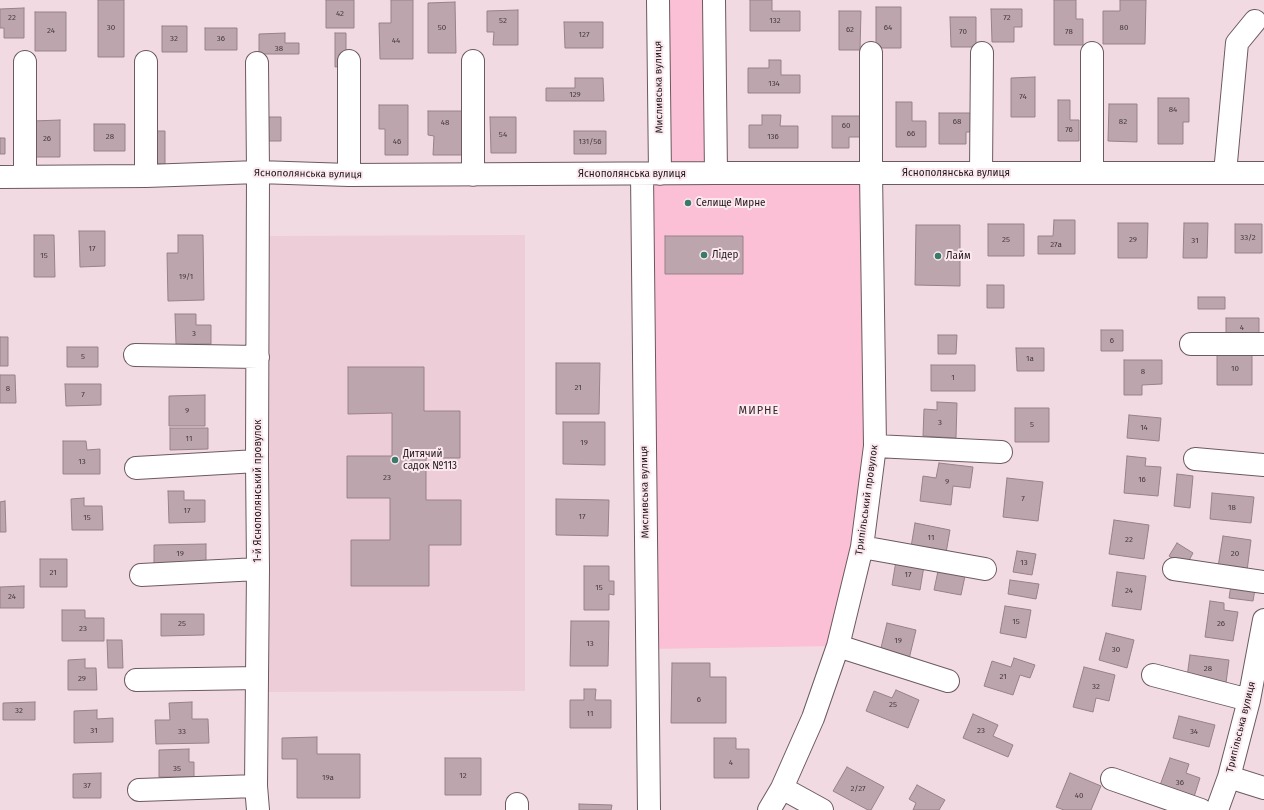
<!DOCTYPE html>
<meta charset="utf-8">
<style>
body{margin:0}
canvas{display:block;background:#f2dae2}
</style>
<canvas width="1264" height="810"></canvas>
<script>
const context = document.querySelector('canvas').getContext('2d');
context.lineJoin = 'round';
function paint(path, color) { context.fillStyle = color; context.fill(path, 'evenodd'); }
const shape = rows => new Path2D(rows.map(r => 'M' + r).join(''));
function strokePath(path, color, width, dash) { context.strokeStyle = color; context.lineWidth = width; context.lineCap = dash ? 'butt' : 'round'; context.setLineDash(dash || []); context.stroke(path); }
function drawText(font, color, halo, rows, align = 'center') {
  context.font = font + ' "Fira Sans",sans-serif'; context.lineWidth = 4; context.setLineDash([]); context.textBaseline = 'middle'; context.strokeStyle = halo; context.fillStyle = color; for (const [text, x, y, turn = 0] of rows) {
    context.save(); context.translate(x, y); context.rotate((+turn || 0) * Math.PI / 180); context.textAlign = isNaN(turn) ? turn : align; if (halo) context.strokeText(text, 0, 0); context.fillText(text, 0, 0); context.restore();
  }
}
const built = shape([
 [525,235,525,691,263,692,263,236]
]);
const green = shape([
 [658,0,714,0,716,173,871,173,875,446,838,646,647,649,642,174,660,174]
]);
const building = shape([
 [98,0,124,0,124,57,98,57,98,0],
 [326,0,354,0,354,28,326,28,326,0],
 [391,0,413,0,413,59,380,59,379,23,391,23,391,0],
 [750,0,772,0,772,11,800,11,800,31,750,31,750,0],
 [1054,0,1076,0,1076,19,1083,19,1083,45,1054,45,1054,0],
 [1120,0,1146,0,1145,44,1103,44,1103,11,1120,11,1120,0],
 [455,2,456,53,428,53,428,3,455,2],
 [876,7,901,7,901,48,876,48,876,7],
 [24,8,24,38,4,38,4,28,0,28,0,9,24,8],
 [991,9,1022,9,1022,27,1014,27,1014,42,992,42,991,9],
 [518,10,518,45,493,45,494,32,487,32,487,11,518,10],
 [839,11,861,11,860,50,839,50,839,11],
 [35,12,66,12,66,51,35,51,35,12],
 [950,17,976,17,976,47,951,47,950,17],
 [564,22,603,22,603,48,565,48,564,22],
 [162,26,187,26,187,52,162,52,162,26],
 [205,28,237,28,237,50,205,50,205,28],
 [285,33,285,43,299,43,299,54,259,54,259,34,285,33],
 [335,33,346,33,346,66,335,67,335,33],
 [769,60,781,60,781,75,800,75,800,93,748,93,748,68,769,68,769,60],
 [1035,77,1035,117,1011,117,1011,78,1035,77],
 [575,78,603,78,604,101,546,101,546,88,575,88,575,78],
 [1158,98,1189,98,1189,122,1183,122,1183,144,1158,144,1158,98],
 [1058,100,1070,100,1070,120,1079,120,1079,141,1058,141,1058,100],
 [896,102,912,102,912,121,926,121,926,147,896,147,896,102],
 [1109,104,1137,104,1137,142,1108,141,1109,104],
 [379,105,408,105,408,155,385,155,385,129,379,129,379,105],
 [428,111,463,111,462,155,433,155,434,136,428,135,428,111],
 [939,113,975,113,974,132,966,132,966,144,939,144,939,113],
 [762,115,781,115,780,126,798,126,798,148,749,148,749,125,762,125,762,115],
 [832,116,860,116,860,137,849,137,849,148,832,148,832,116],
 [264,117,281,117,281,141,264,141,264,117],
 [490,117,516,117,516,153,491,153,490,117],
 [60,120,60,157,34,157,33,121,60,120],
 [94,124,125,124,125,151,94,151,94,124],
 [153,131,165,131,165,164,153,164,153,131],
 [574,131,606,131,606,154,574,154,574,131],
 [0,138,5,138,5,154,0,154,0,138],
 [1054,220,1075,220,1075,254,1038,254,1038,236,1053,236,1054,220],
 [1118,223,1148,223,1147,258,1118,258,1118,223],
 [1184,223,1208,223,1207,258,1183,258,1184,223],
 [988,224,1024,224,1024,256,988,256,988,224],
 [1235,224,1262,224,1262,253,1235,253,1235,224],
 [916,225,960,225,960,286,915,285,916,225],
 [79,231,105,231,105,266,80,267,79,231],
 [34,235,54,235,55,277,34,277,34,235],
 [178,235,203,235,204,300,168,301,167,253,178,253,178,235],
 [665,236,743,236,743,274,665,274,665,236],
 [987,285,1004,285,1004,308,987,308,987,285],
 [1198,297,1225,297,1225,309,1198,309,1198,297],
 [175,314,196,314,196,325,211,325,211,344,176,344,175,314],
 [1226,318,1259,318,1259,339,1226,339,1226,318],
 [1101,330,1123,330,1123,351,1101,351,1101,330],
 [938,335,957,335,956,354,938,354,938,335],
 [0,337,8,337,8,366,0,366,0,337],
 [67,347,98,347,98,367,67,367,67,347],
 [1016,348,1044,348,1044,371,1017,371,1016,348],
 [1217,352,1252,352,1252,385,1217,385,1217,352],
 [1124,360,1162,360,1162,384,1142,385,1142,395,1124,395,1124,360],
 [556,363,600,363,599,414,556,414,556,363],
 [931,365,975,365,975,391,931,391,931,365],
 [348,367,424,367,424,411,460,411,460,458,426,458,426,500,461,500,461,545,429,545,429,586,351,586,351,540,390,540,390,498,347,498,347,456,392,456,392,413,348,414,348,367],
 [0,375,15,375,16,403,0,403,0,375],
 [65,384,101,384,101,405,66,406,65,384],
 [205,395,205,426,169,426,169,396,205,395],
 [937,402,957,403,956,438,923,436,924,409,937,410,937,402],
 [1015,408,1049,408,1049,442,1015,442,1015,408],
 [1129,415,1161,418,1159,441,1127,438,1129,415],
 [563,422,605,422,605,465,563,464,563,422],
 [170,428,208,428,208,449,170,450,170,428],
 [63,441,86,441,87,450,100,449,100,474,63,474,63,441],
 [1127,456,1146,458,1145,466,1161,467,1158,496,1124,493,1127,456],
 [939,463,973,467,970,488,953,486,951,505,920,501,923,476,936,478,939,463],
 [1177,474,1193,476,1190,508,1174,506,1177,474],
 [1007,478,1043,482,1038,521,1003,517,1007,478],
 [168,491,184,491,184,500,205,500,205,522,169,523,168,491],
 [1212,493,1254,497,1251,523,1210,519,1212,493],
 [84,498,84,506,102,506,103,530,72,530,71,499,84,498],
 [556,499,609,500,608,536,556,535,556,499],
 [5,501,6,532,0,532,0,502,5,501],
 [1114,520,1149,525,1144,559,1109,554,1114,520],
 [915,523,950,530,946,553,911,547,915,523],
 [1223,536,1251,540,1247,571,1218,567,1223,536],
 [1177,543,1193,553,1186,566,1169,556,1177,543],
 [206,544,206,563,154,564,154,545,206,544],
 [1017,551,1036,554,1032,575,1013,572,1017,551],
 [40,559,67,559,67,587,40,587,40,559],
 [896,561,924,566,920,590,892,585,896,561],
 [584,566,609,566,609,581,614,581,614,595,609,594,609,610,584,610,584,566],
 [938,571,965,576,961,595,934,590,938,571],
 [1117,572,1146,576,1141,610,1112,606,1117,572],
 [1010,580,1039,584,1036,599,1008,594,1010,580],
 [1231,585,1255,589,1253,601,1229,598,1231,585],
 [24,586,24,608,0,608,0,587,24,586],
 [1210,601,1224,603,1224,610,1238,612,1233,641,1205,637,1210,601],
 [1005,606,1031,610,1026,638,1000,633,1005,606],
 [62,610,85,610,85,618,104,618,104,641,62,641,62,610],
 [161,614,204,614,204,635,161,636,161,614],
 [571,621,609,621,608,666,570,666,571,621],
 [887,623,916,630,909,659,880,652,887,623],
 [1106,633,1134,640,1127,668,1099,660,1106,633],
 [107,640,122,640,123,668,108,668,107,640],
 [1190,655,1229,660,1226,683,1187,677,1190,655],
 [1014,658,1035,665,1030,678,1020,675,1013,695,984,686,992,661,1011,667,1014,658],
 [85,659,85,668,96,668,97,690,68,690,68,660,85,659],
 [672,663,710,663,710,677,726,677,726,723,671,723,672,663],
 [1084,667,1115,675,1109,701,1096,698,1093,712,1073,707,1084,667],
 [584,689,596,689,595,700,611,700,611,728,570,728,570,700,584,700,584,689],
 [896,690,919,700,908,728,866,711,874,691,892,698,896,690],
 [35,702,35,720,3,720,3,703,35,702],
 [192,702,192,719,208,719,209,743,156,744,155,720,170,720,169,703,192,702],
 [97,710,97,719,113,718,113,742,74,743,74,711,97,710],
 [973,714,998,725,993,736,1013,745,1008,757,963,738,973,714],
 [1179,716,1215,725,1209,747,1173,738,1179,716],
 [317,737,317,754,360,754,360,798,297,798,297,759,282,759,282,738,317,737],
 [714,738,736,738,736,749,749,749,749,778,714,778,714,738],
 [189,749,189,762,194,762,194,777,159,777,159,750,189,749],
 [445,758,481,758,481,795,445,795,445,758],
 [1170,758,1189,764,1186,773,1200,778,1193,800,1159,788,1170,758],
 [847,767,884,787,871,810,868,810,833,791,847,767],
 [101,773,101,798,73,798,73,774,101,773],
 [1070,773,1101,786,1091,810,1064,810,1056,807,1070,773],
 [917,785,945,800,939,810,913,810,916,803,909,799,917,785],
 [579,804,612,805,611,810,579,810,579,804]
]);
const minor = shape([
 [658,0,660,174],
 [714,0,716,173],
 [349,61,349,175],
 [473,61,473,175],
 [146,62,146,176],
 [257,63,258,172,257,461,258,569,256,786,258,810],
 [981,173,982,53],
 [1092,173,1092,53],
 [1225,173,1237,43,1255,21],
 [642,174,649,810],
 [0,177,146,176,258,172,349,175,716,173,1264,173],
 [25,177,25,62],
 [1191,344,1264,344],
 [135,355,258,357],
 [875,446,1001,452],
 [1195,459,1264,465],
 [136,468,257,461],
 [862,547,985,569],
 [1174,569,1264,582],
 [141,575,258,569],
 [838,646,948,681],
 [1153,675,1249,700],
 [136,680,257,678],
 [1229,777,1264,788],
 [1112,779,1201,810],
 [782,788,822,810],
 [139,790,256,786],
 [517,804,517,810],
 [769,810,782,788,813,718,838,646,862,547,875,446,871,173,871,53],
 [1217,810,1229,777,1249,700,1264,620]
]);
const markers = [
 [688,203,4,"#397a6b"],
 [704,255,4,"#397a6b"],
 [938,256,4,"#397a6b"],
 [395,460,4,"#397a6b"]
];
const numberNames = [
 ["42",340,14],
 ["22",12,18],
 ["72",1007,18],
 ["52",503,21],
 ["132",775,21],
 ["30",111,28],
 ["50",442,28],
 ["64",888,28],
 ["80",1124,28],
 ["62",850,30],
 ["24",51,31],
 ["70",963,32],
 ["78",1069,32],
 ["127",584,35],
 ["32",174,39],
 ["36",221,39],
 ["44",396,41],
 ["38",279,49],
 ["134",774,84],
 ["129",575,95],
 ["74",1023,97],
 ["84",1173,110],
 ["68",957,122],
 ["82",1123,122],
 ["48",445,123],
 ["60",846,126],
 ["76",1069,130],
 ["66",911,134],
 ["54",503,135],
 ["28",110,137],
 ["136",773,137],
 ["26",47,139],
 ["46",397,142],
 ["131/56",590,142],
 ["33/2",1248,238],
 ["25",1006,240],
 ["29",1133,240],
 ["31",1195,241],
 ["27а",1056,245],
 ["17",92,249],
 ["15",44,256],
 ["19/1",186,277],
 ["4",1242,328],
 ["3",194,334],
 ["6",1112,341],
 ["5",83,357],
 ["1а",1030,359],
 ["10",1235,369],
 ["8",1143,372],
 ["1",953,378],
 ["21",578,388],
 ["8",8,389],
 ["7",83,395],
 ["9",187,411],
 ["3",940,423],
 ["5",1032,425],
 ["14",1144,428],
 ["11",189,439],
 ["19",584,443],
 ["13",82,462],
 ["23",387,478],
 ["16",1142,480],
 ["9",947,482],
 ["7",1023,499],
 ["18",1232,508],
 ["17",187,511],
 ["17",582,517],
 ["15",87,518],
 ["11",931,538],
 ["22",1129,540],
 ["19",180,554],
 ["20",1235,554],
 ["13",1024,563],
 ["21",53,573],
 ["17",908,575],
 ["15",599,588],
 ["24",1129,591],
 ["24",12,597],
 ["15",1016,622],
 ["25",182,624],
 ["26",1221,624],
 ["23",83,629],
 ["19",898,641],
 ["13",590,644],
 ["30",1116,650],
 ["28",1208,669],
 ["21",1003,677],
 ["29",82,679],
 ["32",1096,687],
 ["6",699,700],
 ["25",893,705],
 ["32",19,711],
 ["11",590,714],
 ["31",94,731],
 ["23",981,731],
 ["33",182,732],
 ["34",1194,732],
 ["4",731,763],
 ["35",177,769],
 ["12",463,776],
 ["19а",328,778],
 ["36",1180,783],
 ["37",87,786],
 ["2/27",858,789],
 ["40",1079,796]
];
const streetNames = [
 ["Мисливська вулиця",659,87,-91],
 ["Яснополянська вулиця",956,173],
 ["Яснополянська вулиця",308,174,1],
 ["Яснополянська вулиця",632,174],
 ["1-й Яснополянський провулок",258,491,-90],
 ["Мисливська вулиця",645,492,-91],
 ["Трипільський провулок",867,500,-82],
 ["Трипільська вулиця",1241,727,-76]
];
const poiNames = [
 ["Селище Мирне",696,203],
 ["Лідер",712,255],
 ["Лайм",946,256],
 ["Дитячий",403,454],
 ["садок №113",403,466]
];
const neighbourhoodNames = [
 ["МИРНЕ",759,411]
];
paint(built, '#edcdd8');
paint(green, '#fbc0d5');
paint(building, '#bca5ad');
strokePath(building, '#98828a', 1);
strokePath(minor, '#6d5960', 24);
strokePath(minor, '#fff', 22);
for (const [x, y, r, color] of markers) { const dot = new Path2D(); dot.arc(x, y, r, 0, 2 * Math.PI); context.fillStyle = color; context.fill(dot); strokePath(dot, '#fce9ef', 1.5); }
drawText('8px', '#463a3f', null, numberNames);
drawText('10px', '#1f171a', '#fce9ef', streetNames);
drawText('10px', '#1f171a', '#fce9ef', poiNames, 'left');
context.letterSpacing = '1px';
drawText('11px', '#37252b', '#fce9ef', neighbourhoodNames);
context.letterSpacing = '0px';
</script>
